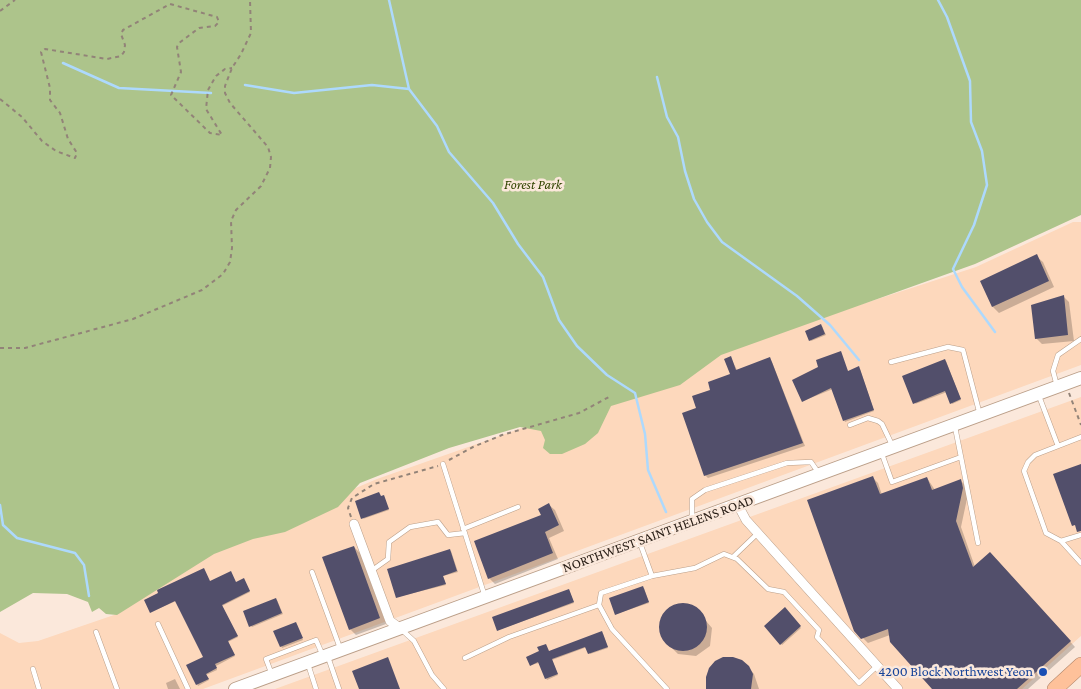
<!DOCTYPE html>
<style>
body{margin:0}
canvas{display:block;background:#fbe8db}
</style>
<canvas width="1081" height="689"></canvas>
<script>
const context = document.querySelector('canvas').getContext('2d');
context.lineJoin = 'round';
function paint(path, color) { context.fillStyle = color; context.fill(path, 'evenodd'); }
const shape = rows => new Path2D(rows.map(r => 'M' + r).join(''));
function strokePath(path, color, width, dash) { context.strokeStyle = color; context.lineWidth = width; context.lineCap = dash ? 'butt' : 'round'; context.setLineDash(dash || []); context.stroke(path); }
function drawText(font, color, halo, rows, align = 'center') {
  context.font = font + ' "Crimson Pro",serif'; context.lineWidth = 5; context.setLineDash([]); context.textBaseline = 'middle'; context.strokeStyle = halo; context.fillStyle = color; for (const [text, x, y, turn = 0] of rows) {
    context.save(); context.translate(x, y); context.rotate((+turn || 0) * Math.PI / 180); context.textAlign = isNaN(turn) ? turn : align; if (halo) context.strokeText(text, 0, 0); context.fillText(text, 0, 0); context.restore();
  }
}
const built = shape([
 [1073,222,1081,222,1081,365,203,689,0,689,0,633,19,643,38,641,114,615,212,549,377,479,528,426,758,338,976,267],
 [1081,397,1081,636,1022,689,275,689]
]);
const green = shape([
 [0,0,1081,0,1081,215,975,264,721,355,680,385,611,406,598,433,585,444,562,454,550,454,543,448,545,440,541,431,520,427,449,448,360,483,338,507,285,532,253,539,214,554,117,615,106,614,99,608,92,612,88,602,67,594,33,593,0,612]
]);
const shadow = shape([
 [1036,256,1043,262,1054,287,999,313,993,307,982,281],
 [1063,296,1069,302,1074,341,1042,344,1036,338],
 [822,326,826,335,811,341,810,340],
 [731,358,737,370,769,359,772,362,805,446,708,478,705,475,712,390,732,375],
 [946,361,961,400,952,404,947,392,915,404],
 [860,369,874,411,845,422,833,389,803,401,848,372],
 [872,477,878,483,882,495,927,478,935,490,961,481,966,486,968,494,961,527,975,567,996,559,1075,647,1028,689,934,689,890,635,868,643,855,630],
 [381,497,384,498,389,510,363,519],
 [549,505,555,510,564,531,549,538,558,559,495,584,489,578,543,515],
 [354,547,360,553,386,624,356,635,350,629],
 [451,551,458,572,443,576,446,585,397,597],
 [244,580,250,592,222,606,238,637,228,642,235,656,216,666,217,670,206,675,209,680,198,686,188,666,204,657,176,601,151,612,210,582,236,583],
 [644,588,649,603,616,614],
 [569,590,574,603,498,630],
 [277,600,283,614,252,627,251,626],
 [677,605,695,608,712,628,710,646,696,656,678,654,665,641,661,633,664,616],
 [785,609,801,628,782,645,766,626],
 [297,625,303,640,282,648,275,632],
 [603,634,608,648,590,654,587,647,552,660,558,675,547,680,539,663,531,665,540,652,549,652],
 [748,667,754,674,759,689,710,689],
 [175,679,180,689,168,689,166,683]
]);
const stream = shape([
 [389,0,409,89,437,126,449,152,493,203,518,244,543,277,559,320,577,346,607,375,635,393,645,434,648,470,666,512],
 [938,0,947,17,970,81,971,122,982,151,987,185,974,225,953,269,962,287,995,332],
 [63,63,119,88,211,93],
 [657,77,667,117,678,137,685,171,694,199,707,222,722,242,797,296,830,325,859,360],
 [245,85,294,93,372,85,409,89],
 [0,505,3,525,17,538,75,553,84,565,89,596]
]);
const building = shape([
 [1037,254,1049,281,992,307,980,281],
 [1064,295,1068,335,1035,339,1031,305],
 [821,324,825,334,809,341,805,331],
 [841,351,848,371,859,366,874,410,843,421,831,388,802,402,792,380,818,367,816,360],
 [731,356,736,370,770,357,803,443,704,476,682,413,696,408,692,396,710,390,708,382,730,374,724,359],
 [945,359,961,399,950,404,945,391,913,404,902,376],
 [1081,464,1081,531,1077,532,1075,525,1072,526,1053,474],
 [873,476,880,494,927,477,932,490,961,479,963,488,956,521,973,567,990,552,1071,641,1017,689,932,689,890,642,888,629,861,639,854,631,807,500],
 [379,492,381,496,384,495,389,509,361,519,355,501],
 [549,503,559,525,545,532,553,553,488,579,474,541,541,515,538,509],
 [354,546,380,618,349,630,322,557],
 [450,549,457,571,443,576,446,584,396,598,387,569],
 [204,568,210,581,231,571,236,582,244,578,250,591,222,605,238,636,228,641,235,655,215,664,217,668,206,674,209,679,196,685,186,665,203,657,175,601,150,613,144,600,158,593,157,590],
 [643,586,649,602,615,615,609,598],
 [569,589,574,602,497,631,492,617],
 [276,598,282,613,249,627,243,611],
 '659 627a24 24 0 1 1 48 0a24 24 0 1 1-48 0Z',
 [785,607,801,626,780,645,764,626],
 [296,622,303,638,280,647,273,631],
 [602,631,608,647,588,654,585,647,552,659,558,674,545,679,538,662,530,666,526,657,539,651,537,647,546,644,549,651],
 [388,657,400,689,359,689,352,671],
 [723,657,733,657,742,660,749,666,753,674,751,689,706,689,706,677,709,668,715,661]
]);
const path = shape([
 [0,11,15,0],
 [0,99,22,117,42,141,56,151,75,158,77,153,68,139,60,113,50,100,50,88,41,52,45,49,107,59,121,56,124,52,125,45,121,34,123,30,170,4,217,17,219,22,215,26,199,28,179,43,177,47,181,72,171,95,210,133,222,135,206,109,208,90,216,76,225,69,232,68],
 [0,348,25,348,133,319,202,290,223,274,230,262,232,248,231,221,236,210,261,186,270,168,271,157,268,147,230,103,225,93,225,86,232,68,241,54,251,33,250,0],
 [1069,393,1081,425],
 [449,460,473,447,502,435,579,413,609,397],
 [351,517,348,508,352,498,374,484,438,466]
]);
const lane = shape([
 [891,362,948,347,963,350,980,415],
 [1057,386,1053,371,1058,355,1081,339],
 [1039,396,1058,446],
 [850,425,868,418,878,421,882,424,893,447],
 [1081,437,1035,455,1028,462,1024,471,1046,533,1061,541,1081,535],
 [882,454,892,482,961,457,955,427],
 [961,457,978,543],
 [443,464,485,597],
 [692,520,692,499,705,490,787,463,811,462,818,472],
 [463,529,518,507],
 [1061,541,1081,563],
 [640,543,652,576],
 [733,557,758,533],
 [371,571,388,559,389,542,410,527,438,522,448,535,465,533],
 [312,572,340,648],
 [599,605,612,629,667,689],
 [158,624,188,689],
 [402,630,414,641,432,675,444,689],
 [96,632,117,689],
 [328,657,339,689],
 [465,658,509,637,599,605,601,593,652,576,695,568,724,554,737,559,768,589,784,592,819,630,817,637,859,683,877,666],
 [308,664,316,689],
 [33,669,39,689],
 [272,675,266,659,316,640,323,656]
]);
const street = shape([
 [738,505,746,520,898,689],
 [354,524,390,621,401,629]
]);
const secondary = shape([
 [235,689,1081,378]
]);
const highway = shape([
 [1055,689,1081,665]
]);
const markers = [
 [1043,672,5,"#1a4fb4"]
];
const parkNames = [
 ["Forest Park",533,185]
];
const streetNames = [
 ["NORTHWEST SAINT HELENS ROAD",658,534,-20]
];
const transitNames = [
 ["4200 Block Northwest Yeon",1033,672]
];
paint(built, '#fdd8bc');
paint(green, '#adc48b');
paint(shadow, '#0003');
strokePath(stream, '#add9fd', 2.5);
paint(building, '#524f6b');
strokePath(lane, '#bb9f89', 5.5);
strokePath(street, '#bb9f89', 10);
strokePath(secondary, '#bb9f89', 14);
strokePath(highway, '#b3876b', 16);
strokePath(path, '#928378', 2, [4, 4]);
strokePath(lane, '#fff', 4.5);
strokePath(street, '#fff', 9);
strokePath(secondary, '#fff', 12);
strokePath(highway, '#fec19a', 15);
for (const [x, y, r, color] of markers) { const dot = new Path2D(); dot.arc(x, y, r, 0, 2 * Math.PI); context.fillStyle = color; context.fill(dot); strokePath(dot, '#fbe8db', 2); }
drawText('italic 14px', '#304400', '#fbe8db', parkNames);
drawText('14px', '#271c14', '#fbe8db', streetNames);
drawText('14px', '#164399', '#fbe8db', transitNames, 'right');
</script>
